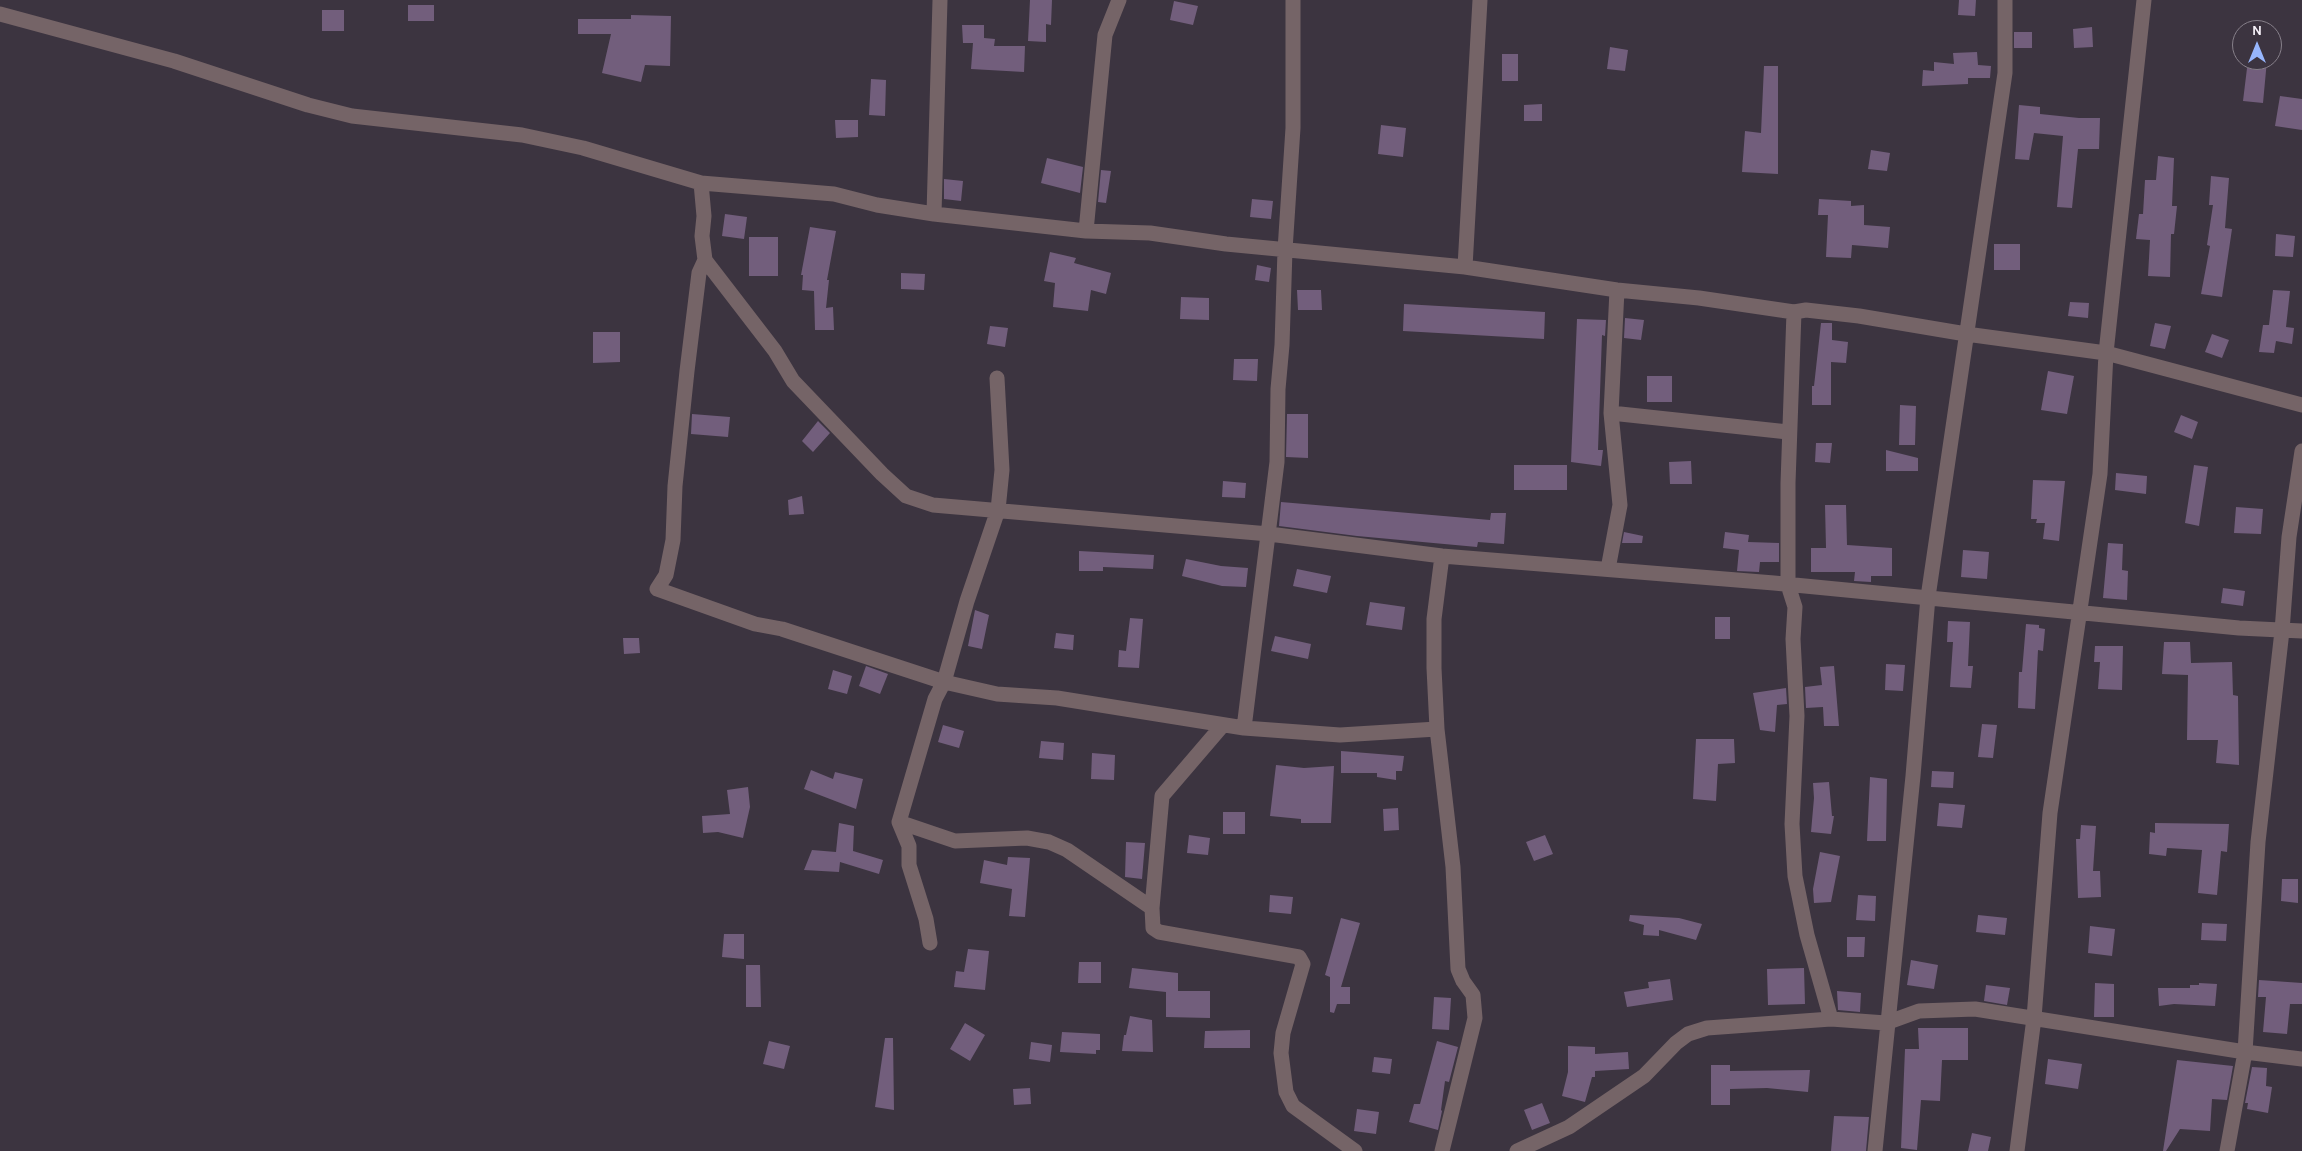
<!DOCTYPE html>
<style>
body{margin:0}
#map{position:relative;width:2302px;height:1151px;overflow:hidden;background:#3c3440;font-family:Karla,sans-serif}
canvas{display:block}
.north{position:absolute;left:2232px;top:20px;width:50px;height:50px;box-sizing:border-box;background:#3c3440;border:1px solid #87808a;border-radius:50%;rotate:0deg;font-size:14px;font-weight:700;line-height:20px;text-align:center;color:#f8f3fa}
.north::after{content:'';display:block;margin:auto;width:18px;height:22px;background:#97b6fd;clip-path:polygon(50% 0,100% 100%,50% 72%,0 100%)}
</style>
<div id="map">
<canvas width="2302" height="1151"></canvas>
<div class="north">N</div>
</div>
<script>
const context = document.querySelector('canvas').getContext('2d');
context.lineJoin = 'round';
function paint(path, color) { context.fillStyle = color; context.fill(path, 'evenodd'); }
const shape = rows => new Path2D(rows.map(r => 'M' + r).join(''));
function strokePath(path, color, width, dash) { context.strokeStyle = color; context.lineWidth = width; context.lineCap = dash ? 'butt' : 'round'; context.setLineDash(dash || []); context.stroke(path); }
const building = shape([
 [1030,0,1052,0,1051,25,1046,24,1046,42,1028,41],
 [1959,0,1976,0,1975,16,1958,15],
 [1174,1,1198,6,1193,25,1170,20],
 [408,5,434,5,434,21,408,21],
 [322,10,344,10,344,31,322,31],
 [631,15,671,16,670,66,645,65,641,82,602,73,611,34,578,34,578,19,631,19],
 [962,25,984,25,984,38,995,39,994,46,1025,46,1024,72,971,69,973,43,963,43],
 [2092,27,2093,47,2074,48,2073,29],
 [2014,32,2032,32,2032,48,2014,48],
 [1610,47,1628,50,1625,71,1607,69],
 [1977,52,1978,65,1991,66,1990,78,1968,78,1968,84,1922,86,1923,70,1934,71,1934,62,1954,64,1953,53],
 [1502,54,1518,54,1518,81,1502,81],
 [2248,60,2267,60,2263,103,2243,101],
 [1764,66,1778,66,1778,174,1742,172,1745,131,1761,133],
 [871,79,886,80,885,116,869,115],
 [2280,96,2302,99,2302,130,2275,126],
 [1542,104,1542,121,1524,121,1524,105],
 [2019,105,2040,107,2040,114,2079,118,2100,118,2099,149,2078,149,2072,208,2057,207,2063,136,2034,133,2029,160,2015,159],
 [835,120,858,120,858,137,836,138],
 [1381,125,1406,128,1403,157,1378,154],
 [1871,150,1890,153,1887,171,1868,169],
 [2158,156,2174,158,2172,206,2177,206,2174,234,2171,234,2170,277,2148,276,2150,240,2136,239,2139,214,2143,214,2145,180,2156,180],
 [1047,158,1083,167,1080,193,1041,183],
 [1101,170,1111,171,1106,203,1098,202],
 [2211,176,2229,178,2225,228,2232,229,2222,297,2201,294,2210,246,2207,245,2213,205,2209,205],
 [944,179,963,181,961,201,944,199],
 [1252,199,1273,201,1271,219,1250,217],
 [1819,199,1851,201,1851,206,1864,205,1864,225,1890,227,1888,248,1852,245,1851,258,1826,257,1828,215,1818,215],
 [725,214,747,217,744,239,722,236],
 [810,227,836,231,827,280,829,280,826,308,833,307,834,330,815,330,814,291,802,290,803,275,801,275],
 [2276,234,2295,236,2293,257,2275,256],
 [749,237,778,237,778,276,749,276],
 [1994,244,2020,244,2020,270,1994,270],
 [1050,252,1076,258,1074,263,1111,273,1106,294,1091,290,1088,311,1053,307,1055,283,1044,281],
 [1257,265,1271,268,1269,282,1255,280],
 [901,273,925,274,924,290,901,289],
 [1297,290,1321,290,1322,310,1298,310],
 [2273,290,2290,291,2286,327,2294,328,2292,344,2276,341,2274,353,2259,352,2263,325,2269,325],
 [1181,297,1209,298,1209,320,1180,319],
 [2070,302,2089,303,2088,318,2068,316],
 [1404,304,1545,312,1544,339,1403,331],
 [1625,318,1644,320,1641,340,1624,338],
 [1577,319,1606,320,1605,336,1602,335,1598,450,1603,450,1601,466,1571,462],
 [1821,323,1832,323,1832,340,1848,342,1846,363,1831,362,1831,405,1812,405,1812,386,1814,386],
 [2155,323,2171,326,2165,349,2150,346],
 [990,326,1008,328,1005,347,987,344],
 [593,332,620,332,620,362,593,363],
 [2212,334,2229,340,2222,358,2205,352],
 [1234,359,1258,359,1257,381,1233,380],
 [2048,371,2074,376,2067,414,2041,410],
 [1647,376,1672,376,1672,402,1647,402],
 [1900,405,1916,406,1915,445,1899,445],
 [692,414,730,417,728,437,691,434],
 [1287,414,1308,414,1308,458,1286,457],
 [2181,415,2198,422,2192,439,2174,432],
 [818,421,830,433,813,452,802,441],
 [1816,443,1832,443,1830,463,1815,462],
 [1886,450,1918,458,1918,471,1886,471],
 [1691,461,1692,484,1670,484,1669,462],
 [1514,465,1567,465,1567,490,1514,490],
 [2194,465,2208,467,2199,526,2185,523],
 [2116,473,2147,476,2146,494,2115,490],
 [2033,480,2065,481,2059,541,2043,539,2045,523,2036,523,2037,519,2031,519],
 [1223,481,1246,483,1245,498,1222,497],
 [802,496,804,514,789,515,788,500],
 [1281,502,1490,520,1491,513,1506,513,1504,544,1478,542,1477,547,1357,536,1279,526],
 [1825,505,1846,505,1847,545,1892,548,1892,576,1871,576,1871,582,1854,581,1855,572,1811,572,1811,548,1826,548],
 [2236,507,2263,509,2261,534,2234,533],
 [1624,532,1643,536,1642,543,1622,543],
 [1725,532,1749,535,1748,542,1779,543,1779,562,1760,562,1759,572,1737,571,1739,550,1723,548],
 [2108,543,2123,544,2122,570,2128,571,2127,600,2103,598],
 [1963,550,1989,552,1987,579,1961,577],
 [1079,551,1154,555,1153,569,1103,567,1103,571,1079,571],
 [1186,559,1221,566,1248,568,1246,587,1222,586,1182,576],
 [1297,569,1331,576,1327,593,1293,586],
 [2223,588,2245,591,2243,606,2221,603],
 [1370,602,1405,607,1402,630,1366,625],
 [975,610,989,615,982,649,968,646],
 [1715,617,1730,617,1730,639,1715,639],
 [1130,618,1143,619,1139,668,1118,667,1119,650,1126,651],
 [1948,621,1970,622,1968,666,1973,666,1971,688,1950,687,1953,642,1947,642],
 [2026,624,2039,625,2039,628,2045,629,2043,651,2038,650,2035,709,2018,708,2019,672,2022,672],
 [1056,633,1074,635,1073,650,1054,648],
 [1275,636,1311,644,1308,659,1271,651],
 [623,638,639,638,640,653,624,654],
 [2164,642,2190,642,2191,663,2232,662,2233,695,2238,696,2239,765,2216,763,2218,740,2187,740,2188,675,2162,674],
 [2095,646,2123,646,2122,690,2098,689,2100,662,2094,662],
 [1886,664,1905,665,1903,691,1885,690],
 [866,666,888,674,880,694,859,686],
 [1834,666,1839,726,1824,726,1823,707,1806,708,1805,687,1822,685,1820,667],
 [833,670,852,676,847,694,828,689],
 [1786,688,1787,704,1777,705,1775,732,1760,730,1753,693],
 [1982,724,1997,725,1993,758,1978,757],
 [943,725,964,731,959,748,938,742],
 [1696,739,1734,739,1735,763,1718,764,1716,801,1693,799],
 [1041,741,1064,743,1063,760,1039,758],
 [1341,751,1404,756,1402,771,1396,771,1396,780,1377,777,1377,773,1341,773],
 [1092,753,1115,755,1114,780,1091,779],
 [1276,765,1304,768,1334,766,1331,823,1301,823,1301,819,1270,816],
 [811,770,833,779,835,772,863,779,856,809,804,789],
 [1932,771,1954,772,1953,788,1931,787],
 [1870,777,1887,779,1886,841,1867,841],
 [1829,782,1832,816,1834,816,1831,834,1811,832,1814,798,1813,783],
 [748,787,750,807,743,838,718,832,703,833,702,816,730,814,727,790],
 [1939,803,1965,805,1962,828,1937,826],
 [1398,808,1399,830,1384,831,1383,809],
 [1223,812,1245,812,1245,834,1223,834],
 [839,823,854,826,853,851,883,860,879,874,840,862,839,872,804,870,812,850,836,852],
 [2155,823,2229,824,2227,852,2221,851,2217,895,2198,893,2202,850,2167,848,2166,856,2149,854,2150,832,2155,833],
 [2081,825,2096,826,2093,871,2100,871,2101,897,2078,898,2076,839,2080,839],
 [1189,835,1210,838,1208,855,1187,853],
 [1545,835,1553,854,1534,861,1526,842],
 [1126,842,1145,843,1142,879,1125,877],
 [1820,852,1840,856,1831,902,1814,903,1813,889],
 [1008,857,1030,858,1025,917,1009,916,1012,889,980,883,984,860,1007,865],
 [2282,879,2298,879,2298,903,2281,901],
 [1270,895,1293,897,1291,914,1269,912],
 [1858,895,1876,896,1875,921,1856,920],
 [1630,915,1679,918,1702,924,1696,940,1659,930,1659,936,1643,935,1644,925,1629,921],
 [1978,915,2007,918,2005,935,1976,932],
 [1341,918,1360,923,1341,987,1350,987,1350,1004,1337,1004,1334,1013,1330,1012,1330,977,1325,975],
 [2202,923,2227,924,2226,941,2201,940],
 [2090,926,2115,929,2112,956,2088,953],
 [724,934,744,934,744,959,722,957],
 [1847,937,1865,937,1864,957,1847,957],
 [968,949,989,951,985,990,954,987,956,971,964,972],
 [1911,960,1938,965,1934,989,1907,985],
 [1079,962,1101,962,1101,983,1078,983],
 [746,965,760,965,761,1007,746,1007],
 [1132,968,1178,973,1178,991,1210,991,1210,1018,1166,1017,1166,992,1129,988],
 [1804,968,1805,1004,1768,1005,1767,969],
 [1670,979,1673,1000,1627,1007,1624,992,1649,988,1648,982],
 [2259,980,2302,983,2302,1004,2290,1004,2287,1034,2263,1032,2266,997,2258,997],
 [2095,983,2114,984,2114,1017,2094,1017],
 [2199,983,2217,984,2215,1006,2174,1004,2159,1006,2158,988,2190,988,2190,985,2199,985],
 [1986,985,2010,988,2007,1005,1984,1001],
 [1837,991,1861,993,1860,1012,1838,1010],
 [1434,997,1451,998,1449,1030,1432,1029],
 [1130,1016,1152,1020,1153,1052,1122,1051,1124,1035,1126,1035],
 [965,1023,985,1035,970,1061,950,1049],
 [1918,1028,1968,1028,1968,1060,1942,1060,1940,1101,1921,1100,1917,1150,1901,1148,1905,1049,1919,1049],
 [1250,1030,1250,1048,1204,1048,1205,1031],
 [1062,1032,1100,1034,1100,1050,1096,1050,1096,1054,1060,1052],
 [885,1038,893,1038,894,1110,875,1107],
 [769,1041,790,1046,784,1069,763,1064],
 [1437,1041,1458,1047,1449,1082,1445,1081,1441,1110,1442,1111,1438,1130,1409,1122,1414,1104,1420,1104],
 [1031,1042,1052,1045,1050,1062,1029,1059],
 [1568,1046,1595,1047,1595,1054,1628,1052,1629,1069,1595,1071,1595,1077,1592,1077,1585,1102,1562,1096,1568,1072],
 [1374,1057,1392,1059,1390,1074,1372,1072],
 [2048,1059,2082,1064,2078,1089,2045,1084],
 [2177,1060,2233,1066,2227,1100,2212,1099,2210,1131,2180,1129,2166,1151,2163,1151],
 [1711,1065,1730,1065,1730,1071,1810,1070,1808,1092,1767,1088,1730,1089,1730,1105,1711,1105],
 [2252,1067,2267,1068,2266,1086,2272,1087,2268,1113,2247,1109,2248,1103,2245,1103],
 [1030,1088,1031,1104,1014,1105,1013,1089],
 [1542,1103,1550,1123,1532,1130,1524,1110],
 [1357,1109,1379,1112,1376,1134,1354,1131],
 [1834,1116,1869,1117,1866,1151,1831,1151],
 [1972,1133,1991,1137,1988,1151,1968,1151]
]);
const minor = shape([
 [0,14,174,61,308,105,352,116,522,135,583,148,701,183,834,194,877,205,934,214,1086,231,1150,233,1226,244,1465,267,1617,290,1699,298,1794,312,1806,310,1859,316,1966,334,2106,353,2302,405],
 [701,183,704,216,702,236,705,260,775,351,793,381,882,474,906,496,933,505,1269,534,1442,556,1774,583,2239,628,2302,631],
 [934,214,940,0],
 [1086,231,1105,35,1119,0],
 [705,260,699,273,687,371,675,486,673,540,666,575,657,589,755,624,782,629,944,682,997,694,1057,698,1244,728,1340,735,1437,729],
 [1465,267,1480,0],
 [1794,312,1788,483,1788,585,1795,607,1793,639,1797,716,1792,824,1795,876,1807,935,1831,1019],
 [1611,413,1788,432],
 [1442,556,1434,619,1434,668,1437,729,1453,867,1458,969,1463,981,1473,995,1475,1018,1442,1151],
 [1608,569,1620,505,1611,413,1617,290],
 [1222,726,1162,796,1152,908,1153,928,1159,932,1299,957,1303,964,1283,1033,1281,1053,1286,1092,1293,1106,1355,1151],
 [1244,728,1277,462,1278,389,1282,345,1285,250,1293,128,1293,0],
 [899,822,955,841,1027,838,1049,842,1067,850,1152,908],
 [930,943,926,919,909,865,909,846,899,822,935,699,944,682,967,601,998,510,1002,470,997,378],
 [1517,1151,1569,1127,1644,1076,1676,1043,1688,1034,1707,1028,1831,1019,1886,1023,1919,1011,1975,1009,2245,1052,2302,1059],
 [1875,1151,1913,776,1928,597,2005,73,2005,0],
 [2017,1151,2034,1018,2050,813,2100,474,2106,353,2144,0],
 [2227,1151,2245,1052,2258,842,2282,631,2289,537,2302,451]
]);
paint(building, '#725e7c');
strokePath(minor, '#756467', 15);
</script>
